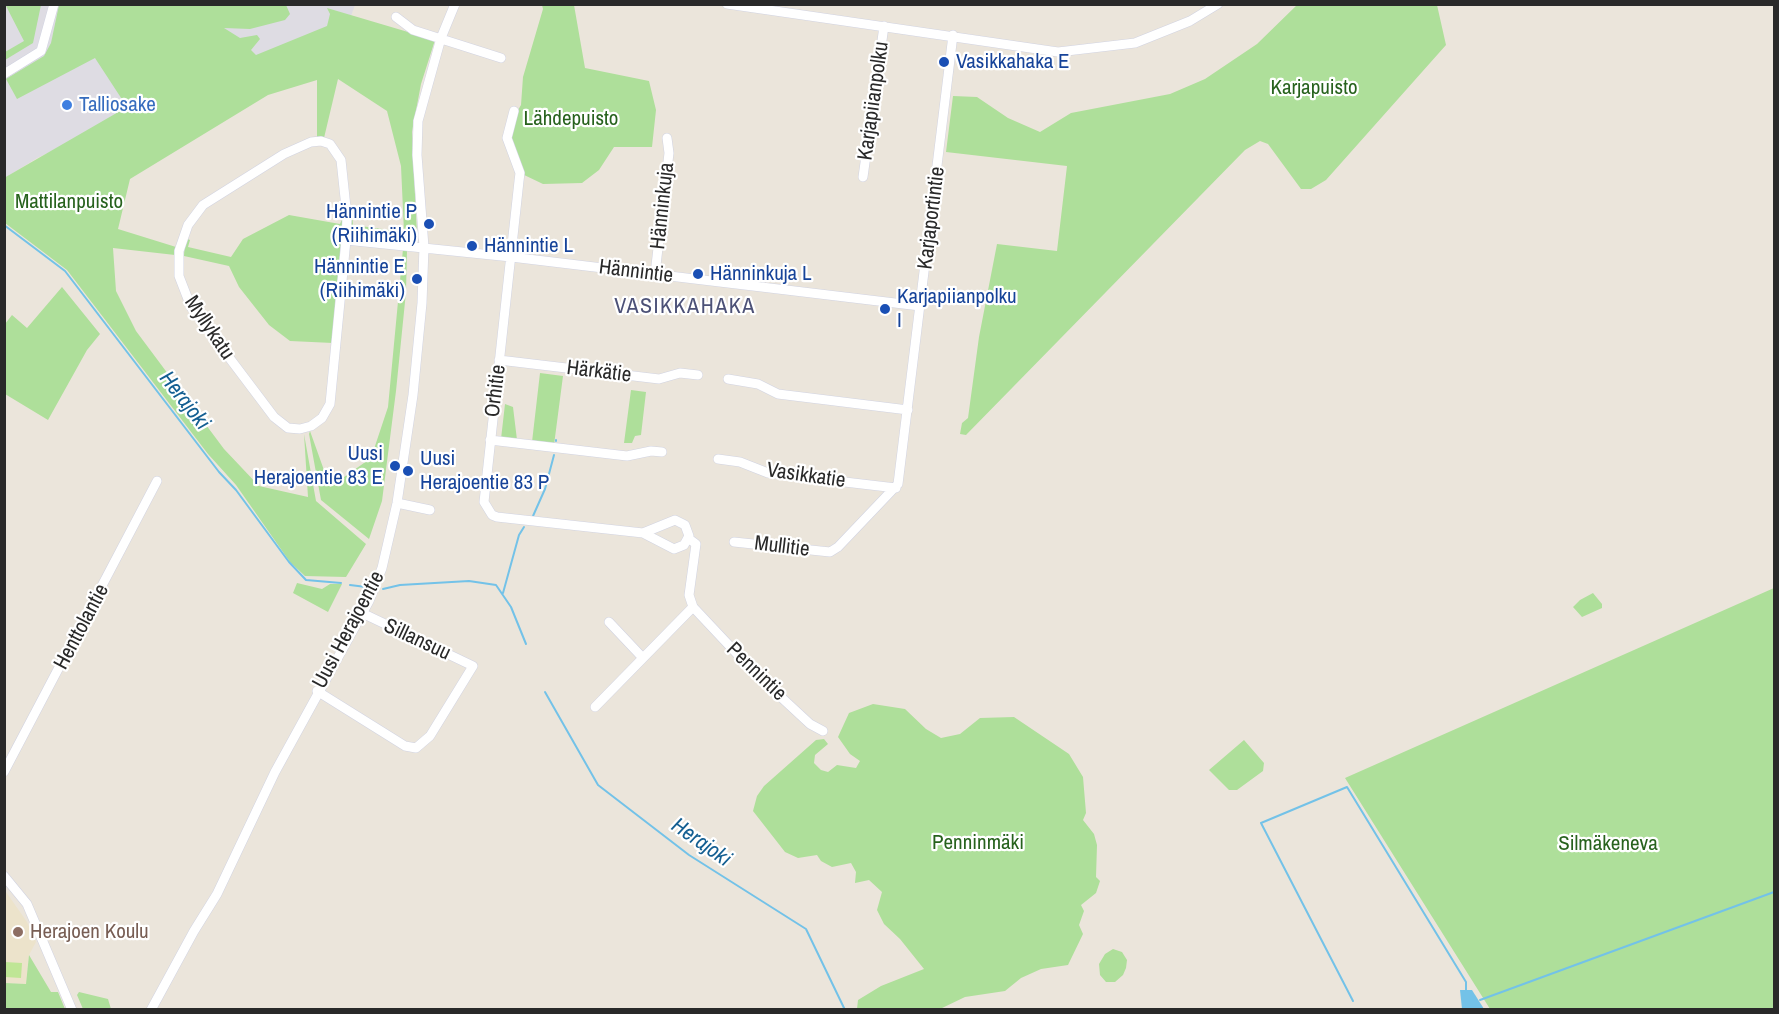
<!DOCTYPE html>
<meta charset="utf-8">
<style>
body{margin:0}
#map{position:relative;width:1779px;height:1014px;overflow:hidden;background:#ebe5db;font-family:"Archivo Narrow",sans-serif}
canvas{display:block}
.frame{position:absolute;inset:0;border:6px solid #292929;pointer-events:none}
</style>
<div id="map">
<canvas width="1779" height="1014"></canvas>
<div class="frame"></div>
</div>
<script>
const context = document.querySelector('canvas').getContext('2d');
context.lineJoin = 'round';
function paint(path, color) { context.fillStyle = color; context.fill(path, 'evenodd'); }
const shape = rows => new Path2D(rows.map(r => 'M' + r).join(''));
function strokePath(path, color, width, dash) { context.strokeStyle = color; context.lineWidth = width; context.lineCap = dash ? 'butt' : 'round'; context.setLineDash(dash || []); context.stroke(path); }
function drawText(font, color, halo, rows, align = 'center') {
  context.font = font + ' "Archivo Narrow",sans-serif'; context.lineWidth = 4.5; context.setLineDash([]); context.textBaseline = 'middle'; context.strokeStyle = halo; context.fillStyle = color; for (const [text, x, y, turn = 0] of rows) {
    context.save(); context.translate(x, y); context.rotate((+turn || 0) * Math.PI / 180); context.textAlign = isNaN(turn) ? turn : align; if (halo) context.strokeText(text, 0, 0); context.fillText(text, 0, 0); context.restore();
  }
}
const industrial = shape([
 [4,5,355,5,351,16,37,158,5,178]
]);
const education = shape([
 [4,889,27,922,36,942,29,955,26,984,5,983]
]);
const green = shape([
 [5,4,41,5,33,43,5,60,5,52,24,41],
 [1298,4,1437,5,1446,45,1326,180,1311,189,1301,189,1268,144,1260,141,1245,150,966,435,960,434,962,423,968,418,979,337,997,244,1057,251,1067,166,946,152,953,96,977,97,1008,118,1040,132,1071,113,1170,94,1205,79,1257,44],
 [59,5,286,5,290,14,285,20,250,29,224,28,240,38,257,35,260,39,251,50,256,55,327,26,330,14,327,8,435,40,421,84,412,132,417,235,351,229,352,212,353,225,404,232,401,166,387,111,338,79,324,138,317,138,317,80,268,95,130,179,118,229,176,247,175,255,113,248,116,291,136,331,224,449,259,486,308,497,304,434,316,501,366,544,346,577,305,576,290,562,236,485,208,454,67,270,5,223,4,178,127,107,95,58,17,99,6,79,44,56,51,43],
 [542,5,574,5,585,68,649,81,656,110,652,147,614,147,599,170,582,183,543,184,520,173,509,125,521,105,523,77,543,9],
 [289,215,340,224,343,217,333,343,290,341,269,325,239,287,229,266,184,256,185,238,190,240,188,247,231,257,243,239],
 [403,249,407,250,406,292,396,391,382,501,369,539,321,500,309,434,310,431,330,487,371,458,388,407],
 [62,287,100,334,87,350,48,420,5,394,5,324,12,315,27,328],
 [540,373,563,376,554,445,532,442],
 [631,390,646,392,641,435,635,436,632,443,624,443],
 [505,404,513,407,517,440,501,439],
 [297,583,322,589,330,584,342,584,328,612,293,593],
 [1774,588,1774,1009,1490,1009,1345,778],
 [1593,593,1602,604,1602,608,1582,617,1573,607,1580,600],
 [873,704,905,709,926,729,941,738,960,734,980,718,1014,717,1069,754,1083,777,1086,813,1083,820,1094,834,1097,845,1096,877,1100,881,1096,893,1081,905,1084,911,1079,925,1083,934,1068,965,1041,969,1021,978,1005,991,965,997,940,1009,857,1009,858,1000,881,986,924,969,900,939,884,924,877,910,882,892,869,880,855,883,856,872,851,863,832,867,821,861,817,855,798,858,785,852,753,811,757,796,764,786,816,740,824,739,828,744,815,755,814,763,821,770,828,772,837,765,856,768,860,761,850,754,838,737,849,713],
 [1244,740,1264,763,1263,771,1237,790,1229,790,1209,770],
 [1113,949,1122,952,1127,960,1126,968,1123,975,1115,982,1106,982,1100,975,1099,964,1105,954],
 [29,955,51,992,58,992,65,1009,5,1009,5,983,26,984],
 [79,992,108,999,111,1009,83,1009,77,995]
]);
const pitch = shape([
 [5,962,22,963,21,978,5,977]
]);
const water = shape([
 [1460,990,1472,990,1484,1009,1462,1009]
]);
const stream = shape([
 [4,225,65,271,219,472,236,490,289,562,306,580,341,583],
 [556,441,556,440],
 [533,516,545,489,554,455],
 [350,585,366,587],
 [383,589,400,585,469,581,496,585,511,607,526,644],
 [503,593,519,535,524,527],
 [545,692,598,785,689,855,806,929,845,1010],
 [1480,1000,1774,892],
 [1353,1001,1261,823,1347,787,1466,982,1466,990]
]);
const minor = shape([
 [727,4,1058,52,1135,43,1190,21,1218,4],
 [396,17,413,30,501,58],
 [4,74,41,51,54,4],
 [514,111,507,138,520,173,519,181,484,502,492,515,497,517,643,533,674,549,684,545,689,536,685,525,675,520,643,533],
 [863,177,884,26],
 [346,240,330,404,322,418,311,426,300,429,288,428,274,417,191,307,179,276,179,251,188,225,203,205,284,154,311,142,321,141,330,144,341,160,347,217,346,240,511,257,920,306],
 [655,274,669,153,667,138],
 [499,360,659,379,680,373,698,375],
 [728,379,758,384,778,394,908,410],
 [490,440,627,456,651,451,662,452],
 [718,459,740,462,768,473,896,488],
 [397,503,430,510],
 [688,538,696,544,689,595,693,607,755,673,810,724,823,731],
 [734,542,830,552,838,547,898,484,953,35],
 [609,622,642,657],
 [317,691,405,746,416,748,430,736,473,666,362,613],
 [595,707,693,607],
 [4,772,157,481],
 [4,876,27,904,72,1010],
 [151,1010,194,931,217,894,275,772,369,601,382,568,397,503,413,395,422,303,424,247,417,155,418,121,441,38,455,4]
]);
const markers = [
 [944,62,6,"#1a4fb4"],
 [67,105,6,"#3f7fe0"],
 [429,224,6,"#1a4fb4"],
 [472,246,6,"#1a4fb4"],
 [698,274,6,"#1a4fb4"],
 [417,279,6,"#1a4fb4"],
 [885,309,6,"#1a4fb4"],
 [395,466,6,"#1a4fb4"],
 [408,471,6,"#1a4fb4"],
 [18,932,6,"#8d6e63"]
];
const transitNames = [
 ["Vasikkahaka E",956,62],
 ["Hännintie P",417,212,"right"],
 ["(Riihimäki)",417,236,"right"],
 ["Hännintie L",484,246],
 ["Hännintie E",405,267,"right"],
 ["(Riihimäki)",405,291,"right"],
 ["Hänninkuja L",710,274],
 ["Karjapiianpolku",897,297],
 ["I",897,321],
 ["Uusi",383,454,"right"],
 ["Herajoentie 83 E",383,478,"right"],
 ["Uusi",420,459],
 ["Herajoentie 83 P",420,483]
];
const parkNames = [
 ["Karjapuisto",1314,88],
 ["Lähdepuisto",571,119],
 ["Mattilanpuisto",69,202],
 ["Penninmäki",978,843],
 ["Silmäkeneva",1608,844]
];
const streetNames = [
 ["Karjapiianpolku",874,101,-82],
 ["Hänninkuja",663,206,-84],
 ["Karjaportintie",932,218,-83],
 ["Hännintie",636,272,7],
 ["Myllykatu",209,328,56],
 ["Härkätie",599,372,7],
 ["Orhitie",496,391,-83],
 ["Vasikkatie",806,476,8],
 ["Mullitie",782,547,7],
 ["Henttolantie",82,627,-62],
 ["Uusi Herajoentie",349,630,-62],
 ["Sillansuu",417,640,25],
 ["Pennintie",756,672,44]
];
const shopNames = [
 ["Talliosake",79,105]
];
const educationNames = [
 ["Herajoen Koulu",30,932]
];
const neighbourhoodNames = [
 ["VASIKKAHAKA",685,307]
];
const waterNames = [
 ["Herajoki",184,401,52],
 ["Herajoki",701,843,35]
];
paint(industrial, '#dedce3');
paint(education, '#ece3cb');
paint(green, '#aedf9a');
paint(pitch, '#bfe696');
paint(water, '#73c2e8');
strokePath(stream, '#73c2e8', 2);
strokePath(minor, '#d1d3e1', 10);
strokePath(minor, '#fff', 9);
for (const [x, y, r, color] of markers) { const dot = new Path2D(); dot.arc(x, y, r, 0, 2 * Math.PI); context.fillStyle = color; context.fill(dot); strokePath(dot, '#fff', 2); }
drawText('21px', '#164399', '#fff', transitNames, 'left');
drawText('21px', '#27621d', '#fff', parkNames);
drawText('21px', '#292929', '#fff', streetNames);
drawText('21px', '#366cbe', '#fff', shopNames, 'left');
drawText('21px', '#785e54', '#fff', educationNames, 'left');
context.letterSpacing = '1.5px';
drawText('22px', '#4c5177', '#fff', neighbourhoodNames);
context.letterSpacing = '0px';
drawText('italic 22px', '#145f92', '#fff', waterNames);
</script>
